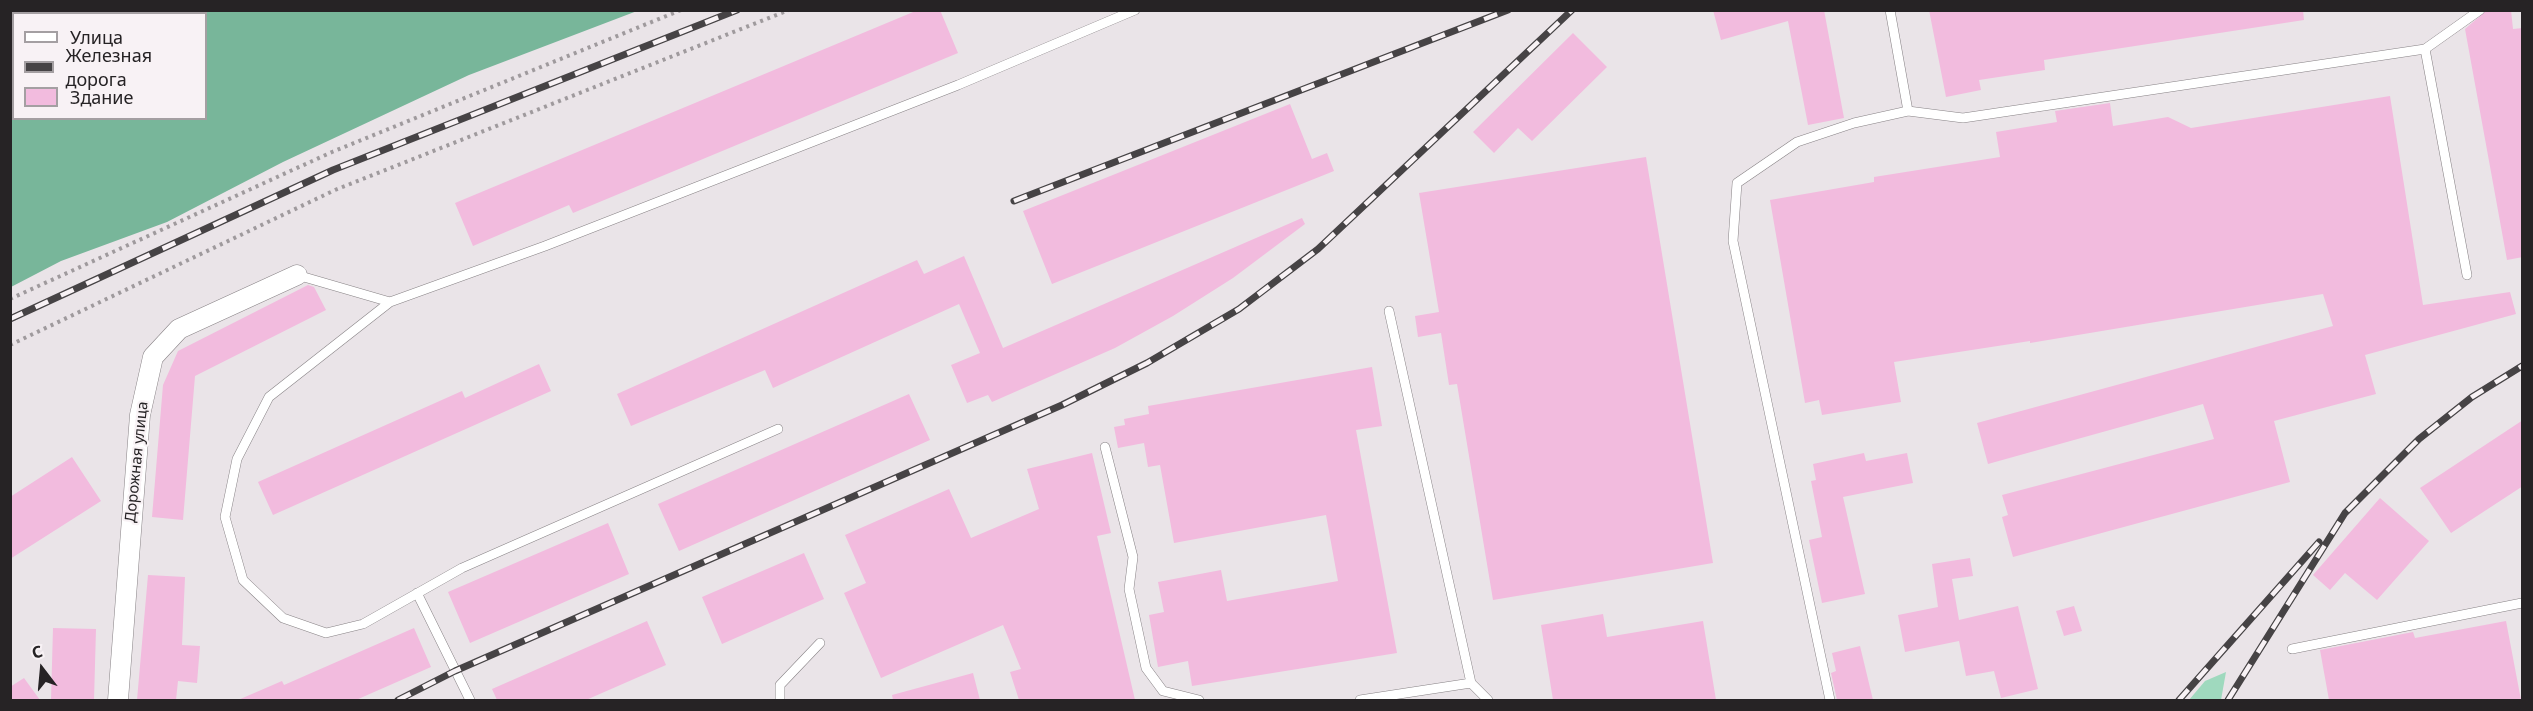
<!DOCTYPE html>
<meta charset="utf-8">
<style>
body{margin:0}
#map{position:relative;width:2533px;height:711px;overflow:hidden;background:#eae4e8;font-family:"Noto Sans",sans-serif}
canvas{display:block}
.frame{position:absolute;inset:0;border:12px solid #262325;pointer-events:none}
.legend{position:absolute;left:12px;top:12px;width:195px;height:108px;box-sizing:border-box;background:#f8f2f5;border:2px solid #a49fa2;margin:0;padding:8px 10px;list-style:none;font-size:18px;color:#262325}
.legend li{display:flex;align-items:center;gap:12px;height:30px}
.legend b{width:30px;border:2px solid #a49fa2}
.north{position:absolute;left:12px;top:639px;width:60px;height:60px;-webkit-text-stroke:4px #f8f2f5;paint-order:stroke;rotate:344deg;font-size:16px;font-weight:700;line-height:24px;text-align:center;color:#262325}
.north::after{content:'';display:block;margin:auto;width:21px;height:27px;background:#262325;clip-path:polygon(50% 0,100% 100%,50% 72%,0 100%)}
</style>
<div id="map">
<canvas width="2533" height="711"></canvas>
<div class="frame"></div>
<ul class="legend">
<li><b style="height:8px;background:#fff"></b>Улица</li>
<li><b style="height:8px;background:#464345"></b>Железная дорога</li>
<li><b style="height:16px;background:#f2bbde"></b>Здание</li>
</ul>
<div class="north">С</div>
</div>
<script>
const context = document.querySelector('canvas').getContext('2d');
context.lineJoin = 'round';
function paint(path, color) { context.fillStyle = color; context.fill(path, 'evenodd'); }
const shape = rows => new Path2D(rows.map(r => 'M' + r).join(''));
function strokePath(path, color, width, dash) { context.strokeStyle = color; context.lineWidth = width; context.lineCap = dash ? 'butt' : 'round'; context.setLineDash(dash || []); context.stroke(path); }
function drawText(font, color, halo, rows, align = 'center') {
  context.font = font + ' "Noto Sans",sans-serif'; context.lineWidth = 4.5; context.setLineDash([]); context.textBaseline = 'middle'; context.strokeStyle = halo; context.fillStyle = color; for (const [text, x, y, turn = 0] of rows) {
    context.save(); context.translate(x, y); context.rotate((+turn || 0) * Math.PI / 180); context.textAlign = isNaN(turn) ? turn : align; if (halo) context.strokeText(text, 0, 0); context.fillText(text, 0, 0); context.restore();
  }
}
const green = shape([
 [2226,672,2221,700,2189,700,2205,681]
]);
const forest = shape([
 [160,11,160,10,637,11,469,75,283,162,167,222,61,261,11,287,11,75,13,74,14,118,206,118,206,14,153,13]
]);
const building = shape([
 [918,10,940,10,958,53,573,213,569,205,473,246,455,203],
 [1713,10,1824,10,1844,118,1808,125,1788,21,1721,40],
 [1929,10,2303,10,2304,20,2044,60,2045,70,1979,80,1981,90,1946,97],
 [2487,10,2511,10,2513,29,2523,28,2523,257,2507,260,2465,29],
 [1573,33,1607,67,1532,141,1518,128,1494,153,1473,132],
 [2390,96,2423,305,2510,292,2516,314,2365,355,2376,394,2274,421,2290,482,2013,557,2002,517,2008,515,2002,495,2214,439,2203,404,1988,464,1977,423,2333,326,2323,294,2030,343,2030,341,1894,362,1901,402,1822,415,1819,400,1805,403,1770,200,1874,182,1874,177,2000,157,1996,132,2057,122,2055,111,2110,103,2113,126,2168,117,2191,128],
 [1290,104,1312,159,1327,153,1334,171,1052,284,1023,211],
 [1646,157,1713,563,1493,600,1457,384,1449,385,1441,333,1418,337,1415,316,1439,312,1419,193],
 [1302,218,1305,224,1233,278,1173,316,1115,348,992,402,988,395,967,403,951,365,980,353,959,304,773,388,765,370,631,426,617,394,917,260,924,274,964,256,1003,348],
 [308,285,314,287,326,310,195,376,183,520,152,517,163,385,178,351],
 [539,364,551,391,273,515,258,482,462,391,465,398],
 [1372,367,1382,426,1356,430,1397,653,1192,686,1188,661,1158,667,1149,615,1164,612,1158,582,1221,570,1227,601,1338,581,1326,515,1174,543,1160,465,1148,467,1144,443,1118,448,1114,427,1125,425,1124,419,1149,414,1148,406],
 [909,394,930,440,679,551,658,504],
 [2523,420,2523,486,2451,533,2420,488],
 [1092,453,1111,533,1097,536,1135,700,1019,700,1010,672,1021,669,1003,625,881,678,844,593,866,583,845,535,949,489,971,538,1039,509,1027,469],
 [1864,453,1866,461,1907,453,1913,483,1843,497,1865,594,1822,603,1809,540,1822,537,1811,481,1816,480,1813,464],
 [72,457,101,501,10,559,10,497],
 [2380,498,2429,541,2377,600,2345,573,2330,590,2313,575],
 [608,523,629,574,470,643,448,592],
 [804,553,824,599,722,644,702,597],
 [1970,558,1973,576,1952,579,1959,620,2018,606,2038,689,2001,698,1994,671,1966,676,1959,641,1905,652,1898,615,1938,607,1932,564],
 [148,575,185,577,182,645,200,646,197,683,178,681,176,700,137,700],
 [2074,606,2082,631,2064,636,2056,611],
 [1603,614,1607,637,1703,621,1716,700,1553,700,1541,625],
 [647,621,666,665,586,700,497,700,492,689],
 [2506,621,2521,700,2329,700,2320,650,2413,632,2415,638],
 [53,628,96,629,94,700,51,700],
 [414,628,431,667,356,700,238,700,282,681,284,685],
 [1860,646,1873,700,1837,700,1831,673,1836,671,1832,653],
 [973,673,980,700,893,700,892,695],
 [24,678,40,700,10,700,10,687]
]);
const path = shape([
 [10,299,332,152,681,10],
 [10,345,335,190,789,10]
]);
const service = shape([
 [1890,10,1908,111],
 [2425,49,2467,275],
 [297,275,390,302,545,246,958,85,1135,10],
 [390,302,269,397,237,459,225,517,243,580,283,618,326,633,363,624,462,568,778,429],
 [1389,311,1471,683,1488,700],
 [1105,447,1133,557,1129,589,1146,668,1163,691,1199,700],
 [417,593,470,700],
 [2292,649,2522,603],
 [780,700,780,685,820,643],
 [1360,700,1471,683],
 [1830,700,1733,241,1737,183,1797,142,1854,123,1908,111,1963,118,2425,49,2480,10]
]);
const minor = shape([
 [118,700,140,415,153,357,179,329,297,275]
]);
const rail = shape([
 [1014,201,1508,10],
 [10,319,333,170,737,10],
 [398,700,455,671,1062,405,1147,363,1239,309,1318,249,1572,10],
 [2179,700,2319,542],
 [2228,700,2345,513,2419,439,2472,397,2522,366]
]);
const streetNames = [
 ["Дорожная улица",137,462,-84]
];
paint(green, '#9fd9be');
paint(forest, '#78b69a');
paint(building, '#f2bbde');
strokePath(service, '#878285', 10);
strokePath(minor, '#878285', 21);
strokePath(path, '#9f9a9d', 4, [3, 4.5]);
strokePath(service, '#fff', 9);
strokePath(minor, '#fff', 20);
strokePath(rail, '#464345', 7);
strokePath(rail, '#f8f2f5', 4.5, [14]);
drawText('15px', '#262325', '#f8f2f5', streetNames);
</script>
